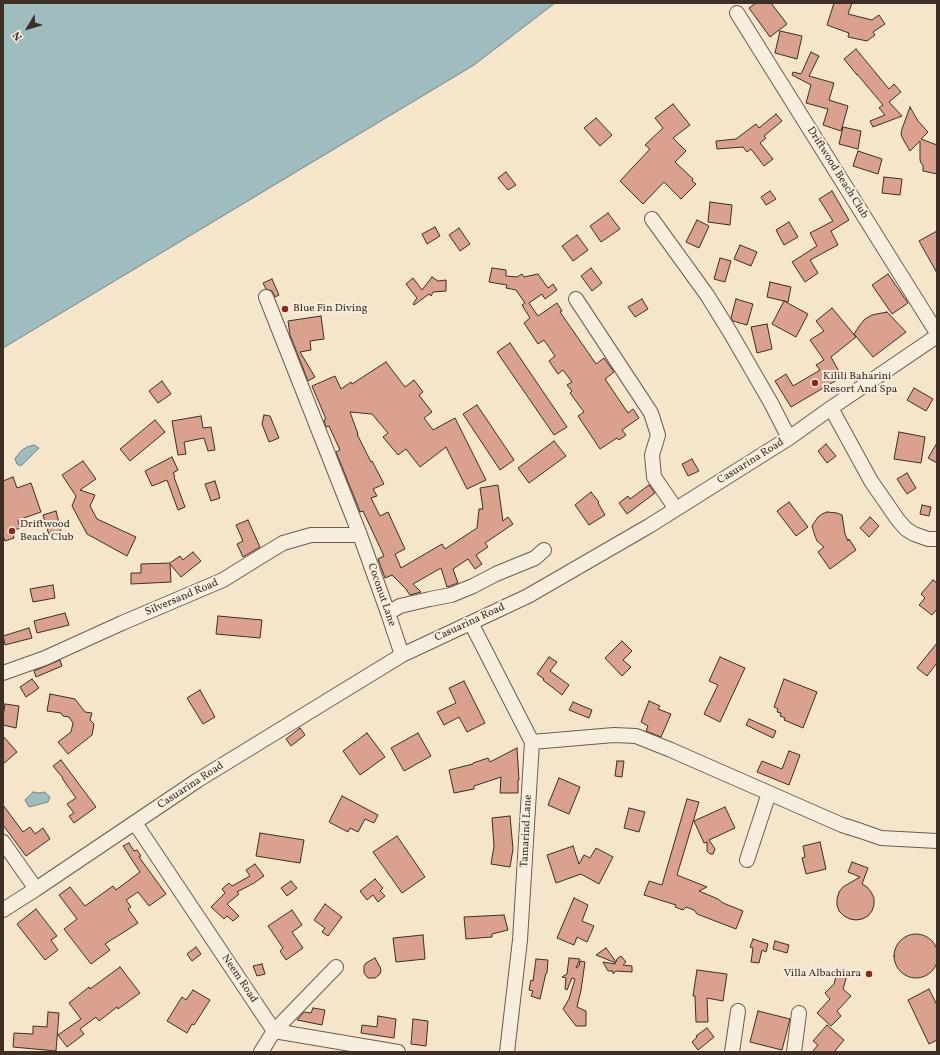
<!DOCTYPE html>
<style>
body{margin:0}
#map{position:relative;width:940px;height:1055px;overflow:hidden;background:#f5e5ca;font-family:Vollkorn,serif}
canvas{display:block}
.frame{position:absolute;inset:0;border:4px solid #3d2e26;pointer-events:none}
.north{position:absolute;left:8px;top:8px;width:40px;height:40px;-webkit-text-stroke:3px #f8eedd;paint-order:stroke;rotate:232deg;font-size:11px;font-weight:700;line-height:16px;text-align:center;color:#3d2e26}
.north::after{content:'';display:block;margin:auto;width:14px;height:18px;background:#3d2e26;clip-path:polygon(50% 0,100% 100%,50% 72%,0 100%)}
</style>
<div id="map">
<canvas width="940" height="1055"></canvas>
<div class="frame"></div>
<div class="north">N</div>
</div>
<script>
const context = document.querySelector('canvas').getContext('2d');
context.lineJoin = 'round';
function paint(path, color) { context.fillStyle = color; context.fill(path, 'evenodd'); }
const shape = rows => new Path2D(rows.map(r => 'M' + r).join(''));
function strokePath(path, color, width, dash) { context.strokeStyle = color; context.lineWidth = width; context.lineCap = dash ? 'butt' : 'round'; context.setLineDash(dash || []); context.stroke(path); }
function drawText(font, color, halo, rows, align = 'center') {
  context.font = font + ' Vollkorn,serif'; context.lineWidth = 4; context.setLineDash([]); context.textBaseline = 'middle'; context.strokeStyle = halo; context.fillStyle = color; for (const [text, x, y, turn = 0] of rows) {
    context.save(); context.translate(x, y); context.rotate((+turn || 0) * Math.PI / 180); context.textAlign = isNaN(turn) ? turn : align; if (halo) context.strokeText(text, 0, 0); context.fillText(text, 0, 0); context.restore();
  }
}
const water = shape([
 [3,3,555,3,474,65,3,348,3,3],
 [34,445,39,448,21,466,17,464,15,459,16,457,22,450,27,447,34,445],
 [33,792,39,793,45,792,50,797,48,802,29,807,25,800,33,792]
]);
const building = shape([
 [756,3,771,3,787,24,770,37,749,8,756,3],
 [834,3,852,3,848,14,872,20,879,15,885,24,873,32,875,35,867,41,848,37,849,33,827,25,834,3],
 [780,31,802,36,797,59,775,53,780,31],
 [856,49,889,89,894,84,901,92,889,102,902,116,873,127,870,121,885,115,879,108,883,105,857,74,857,75,844,59,856,49],
 [811,52,819,56,809,76,834,83,829,100,848,106,841,131,823,125,828,109,806,103,811,85,792,75,793,72,801,74,811,52],
 [673,104,690,125,673,138,686,151,675,162,693,179,692,181,696,184,681,199,664,182,643,204,620,181,650,149,645,145,663,128,655,118,673,104],
 [910,107,918,121,928,132,921,139,937,145,937,174,923,171,923,165,921,163,920,160,920,141,910,151,903,139,901,134,902,129,910,107],
 [776,114,782,121,764,136,766,138,760,143,773,159,764,166,751,149,747,152,743,147,717,149,716,141,736,139,756,124,759,128,776,114],
 [596,118,612,135,600,146,584,128,596,118],
 [843,127,861,131,858,149,839,144,843,127],
 [858,151,882,159,878,174,853,166,858,151],
 [506,172,516,185,508,190,498,178,506,172],
 [884,177,902,179,900,195,882,193,884,177],
 [770,191,776,199,766,205,761,197,770,191],
 [832,191,849,220,831,231,838,245,810,260,818,273,805,282,792,262,817,246,810,233,833,221,819,199,832,191],
 [710,202,732,205,730,225,708,222,710,202],
 [608,213,620,229,601,242,590,226,608,213],
 [697,220,709,226,699,248,686,242,697,220],
 [789,222,798,237,784,245,776,230,789,222],
 [435,227,440,236,427,244,422,234,435,227],
 [459,228,470,244,460,251,449,235,459,228],
 [937,231,937,273,919,241,937,231],
 [577,235,588,250,573,261,562,246,577,235],
 [740,245,757,252,751,266,734,259,740,245],
 [720,258,731,261,725,282,714,279,720,258],
 [492,268,506,270,506,276,517,277,522,274,524,277,538,274,548,288,553,284,557,290,545,299,542,294,529,303,538,316,557,303,562,311,560,312,596,364,604,358,614,372,605,379,628,413,633,409,639,418,622,430,626,435,619,440,617,438,600,449,578,416,584,412,570,393,572,391,567,385,572,382,563,370,558,374,549,361,555,356,544,340,538,344,524,323,530,318,522,305,525,303,516,290,506,288,507,285,489,282,492,268],
 [591,268,602,283,592,291,581,276,591,268],
 [888,274,908,303,892,314,872,285,888,274],
 [432,277,438,281,446,280,446,291,433,292,431,296,429,294,414,305,413,304,417,298,406,284,413,278,422,290,432,277],
 [272,279,279,295,275,297,272,291,266,289,263,283,272,279],
 [770,282,791,287,788,302,767,297,770,282],
 [642,299,648,309,635,317,628,307,642,299],
 [736,299,753,304,747,325,733,321,731,318,736,299],
 [784,301,808,314,796,337,772,324,784,301],
 [832,308,856,337,831,357,842,377,791,407,775,381,786,374,793,386,820,370,816,365,824,360,810,340,824,331,816,321,832,308],
 [887,312,906,332,873,357,854,334,860,325,865,319,872,315,887,312],
 [321,316,324,339,310,341,311,350,300,352,315,377,308,381,290,335,288,321,321,316],
 [767,324,772,349,757,353,751,327,767,324],
 [510,343,567,427,554,435,497,352,510,343],
 [386,362,405,387,414,380,423,392,419,395,432,412,424,418,433,430,455,418,486,480,467,489,446,447,420,467,406,449,398,455,383,437,388,433,372,414,350,412,358,434,357,434,371,462,372,461,384,484,373,489,377,496,371,498,380,516,388,512,405,549,395,554,401,568,442,544,445,549,477,528,479,509,483,509,480,488,498,485,503,521,508,517,513,524,485,543,488,547,476,555,482,564,475,569,468,559,453,569,458,583,447,587,441,568,413,584,421,592,410,595,407,591,407,590,392,575,385,578,378,559,384,556,363,511,360,512,359,509,336,452,340,450,329,426,326,427,324,420,326,419,312,386,335,376,341,389,351,382,352,384,386,362],
 [162,381,171,394,158,403,149,391,162,381],
 [914,388,933,399,926,411,907,400,914,388],
 [477,405,514,460,500,470,463,414,477,405],
 [264,415,270,416,279,438,269,442,262,424,264,415],
 [201,416,203,428,211,427,215,450,208,451,204,438,184,442,186,454,178,455,172,421,201,416],
 [155,420,165,432,130,461,120,449,155,420],
 [899,432,925,437,921,463,894,459,899,432],
 [554,441,566,456,529,483,518,468,554,441],
 [937,443,937,463,928,458,937,443],
 [826,444,836,456,827,463,818,451,826,444],
 [172,457,178,470,173,473,175,476,174,477,185,507,178,510,167,480,152,486,145,471,172,457],
 [692,459,699,471,688,476,682,464,692,459],
 [83,461,96,479,80,490,95,495,90,506,97,519,136,537,127,556,87,534,72,506,76,496,62,475,83,461],
 [907,473,916,488,907,494,897,479,907,473],
 [13,477,17,488,31,483,41,512,18,520,20,528,12,531,14,538,5,541,3,535,3,481,13,477],
 [215,481,220,498,211,501,205,484,215,481],
 [649,485,655,493,627,514,619,503,628,496,630,499,649,485],
 [591,492,599,502,598,503,605,515,589,525,575,505,591,492],
 [789,502,808,527,796,536,777,511,789,502],
 [922,505,931,507,929,516,920,514,922,505],
 [56,511,61,531,49,535,43,515,56,511],
 [827,512,837,513,842,515,845,534,848,541,849,539,856,550,830,569,818,552,824,547,817,541,815,536,812,526,818,517,822,514,827,512],
 [870,517,879,526,869,537,860,528,870,517],
 [248,520,260,547,243,557,237,544,243,541,236,525,248,520],
 [193,552,201,561,181,577,170,564,171,582,131,584,131,573,141,573,141,564,170,563,180,556,183,560,193,552],
 [933,580,937,583,937,609,932,615,919,605,925,598,921,594,933,580],
 [53,585,55,598,33,602,30,589,53,585],
 [65,613,69,625,37,633,34,621,65,613],
 [218,616,262,620,260,638,216,634,218,616],
 [29,628,32,638,5,645,3,636,29,628],
 [622,641,632,651,623,660,631,667,622,676,605,658,622,641],
 [937,643,937,663,927,676,917,668,937,643],
 [549,657,557,662,550,671,569,685,562,695,543,680,544,679,537,674,549,657],
 [720,657,745,668,720,722,704,714,718,685,709,681,720,657],
 [60,660,62,666,36,677,34,671,60,660],
 [32,679,39,688,26,697,20,687,32,679],
 [784,679,817,692,803,728,784,720,785,718,780,716,781,713,777,712,778,709,774,707,784,679],
 [464,681,485,723,467,732,459,717,444,725,437,712,456,703,449,688,464,681],
 [200,690,215,717,203,724,187,698,200,690],
 [50,694,75,699,85,712,92,713,90,720,94,724,92,735,68,754,58,742,71,732,73,723,69,717,63,716,61,713,47,711,50,694],
 [649,701,660,706,658,709,671,714,661,737,646,731,648,726,641,722,649,701],
 [573,702,592,710,589,718,569,710,573,702],
 [5,704,19,706,16,728,3,725,3,717,5,704],
 [749,719,776,731,773,738,746,725,749,719],
 [300,728,305,735,291,746,286,739,300,728],
 [367,733,385,757,360,775,343,751,367,733],
 [418,733,431,756,404,771,391,748,418,733],
 [3,736,17,752,3,764,3,736],
 [517,748,519,780,518,780,518,793,500,793,501,777,474,786,474,789,454,793,449,770,473,764,473,763,488,758,490,762,517,748],
 [789,751,800,755,789,785,757,772,762,761,782,769,789,751],
 [61,760,96,807,74,823,69,816,74,813,67,804,76,798,62,778,63,778,53,766,61,760],
 [617,761,624,761,622,777,615,776,617,761],
 [559,778,580,787,569,814,548,805,559,778],
 [342,796,378,815,374,823,365,819,358,832,350,828,348,832,329,822,342,796],
 [687,799,699,802,677,875,707,887,699,891,718,899,723,903,743,911,736,929,697,914,694,910,686,907,683,910,675,907,676,905,644,895,649,881,662,885,687,799],
 [3,805,23,832,30,827,35,834,43,828,50,839,26,856,3,825,3,805],
 [725,807,735,828,709,840,715,849,713,854,710,854,707,851,707,842,704,843,694,821,725,807],
 [629,808,645,812,639,832,624,828,629,808],
 [510,816,513,849,510,867,491,864,494,846,492,818,510,816],
 [260,833,304,840,300,863,256,856,260,833],
 [397,836,425,877,402,893,373,852,397,836],
 [820,842,826,869,806,874,802,858,805,857,803,846,820,842],
 [129,843,134,851,137,850,141,856,139,857,166,894,149,906,138,892,126,900,131,907,128,909,138,923,105,944,110,950,91,964,64,929,77,919,59,895,70,887,85,906,113,886,116,890,140,872,123,846,129,843],
 [573,846,579,864,584,855,590,858,596,848,613,857,599,884,581,874,556,883,547,855,573,846],
 [852,862,868,868,862,884,867,887,871,892,874,898,874,905,872,911,868,916,862,919,856,920,850,919,844,916,839,911,837,905,837,899,839,892,843,887,860,877,848,872,852,862],
 [255,864,264,876,254,883,237,892,239,894,227,904,239,916,233,921,227,916,224,919,211,907,225,893,222,889,229,883,232,886,250,876,246,870,255,864],
 [375,879,383,888,380,891,385,896,378,902,373,895,367,900,360,891,375,879],
 [291,881,297,888,287,896,281,888,291,881],
 [574,898,588,905,582,921,594,926,587,942,577,937,574,945,557,938,574,898],
 [325,904,342,917,328,936,322,932,325,928,314,920,325,904],
 [36,909,57,936,51,940,58,950,45,960,17,924,36,909],
 [292,910,302,925,292,932,303,948,286,960,280,951,283,948,268,926,292,910],
 [504,915,508,930,492,934,492,937,466,939,464,917,504,915],
 '894 956a22 22 0 1 1 44 0a22 22 0 1 1-44 0Z',
 [423,935,425,959,396,962,393,938,423,935],
 [753,939,768,944,766,952,762,950,759,963,751,962,753,948,750,947,753,939],
 [775,941,789,945,787,953,773,949,775,941],
 [196,947,201,954,192,961,187,954,196,947],
 [606,948,616,962,617,959,621,956,626,962,623,965,632,966,632,972,616,971,613,974,613,971,608,971,603,962,615,964,616,963,596,955,606,948],
 [375,958,380,967,381,970,380,974,375,978,368,978,364,973,364,966,366,963,375,958],
 [569,958,580,959,576,968,579,966,580,961,585,962,581,990,577,1007,586,1011,586,1026,576,1026,563,1009,569,999,575,979,572,978,567,990,565,989,566,978,562,977,567,974,569,958],
 [536,959,548,960,547,973,546,973,540,999,531,996,533,991,529,990,531,980,533,981,536,959],
 [262,964,265,974,257,976,253,966,262,964],
 [120,967,140,993,118,1009,117,1007,99,1021,96,1017,80,1029,84,1034,67,1047,58,1035,81,1019,69,1003,89,987,90,989,120,967],
 [838,969,848,972,843,989,851,996,837,1011,841,1016,831,1026,817,1013,830,999,825,993,834,984,838,969],
 [697,970,727,974,723,1001,707,998,708,1022,696,1022,695,996,693,996,697,970],
 [929,989,937,1005,937,1040,929,1044,908,1000,929,989],
 [193,990,210,1000,194,1025,192,1024,187,1033,167,1021,182,997,186,1000,193,990],
 [313,1008,325,1010,322,1025,297,1020,304,1012,311,1013,313,1008],
 [758,1011,790,1019,782,1050,750,1042,758,1011],
 [48,1012,59,1013,56,1051,13,1047,14,1033,33,1034,33,1026,47,1027,48,1012],
 [378,1016,396,1019,394,1038,361,1033,362,1025,377,1027,378,1016],
 [413,1019,428,1021,426,1046,411,1044,413,1019],
 [827,1025,844,1040,834,1052,812,1052,818,1045,813,1041,827,1025],
 [707,1028,714,1037,698,1050,692,1042,697,1037,696,1036,707,1028]
]);
const minor = shape([
 [737,13,937,333],
 [652,219,707,295,730,332,771,403,789,438],
 [266,297,360,535,388,613,402,655],
 [576,299,651,413,658,435,652,455,654,477,676,509],
 [831,408,871,481,898,520,906,529,914,534,928,539,937,539],
 [388,613,400,606,430,599,451,595,473,586,496,574,535,558,544,550],
 [471,623,532,742,520,940,507,1052],
 [3,673,45,658,122,623,223,580,260,557,283,543,311,535,360,535],
 [532,742,614,735,636,736,671,750,842,825,861,831,881,838,937,841],
 [135,823,274,1031,398,1052],
 [3,842,36,889],
 [747,860,769,793],
 [3,910,36,889,198,780,402,655,528,596,649,526,789,438,831,408,937,336],
 [261,1052,274,1031,336,967],
 [732,1052,738,1011],
 [794,1052,799,1013]
]);
const markers = [
 [285,309,4,"#8f2418"],
 [815,383,4,"#8f2418"],
 [12,531,4,"#8f2418"],
 [869,974,4,"#8f2418"]
];
const streetNames = [
 ["Driftwood Beach Club",837,173,58],
 ["Casuarina Road",751,462,-32],
 ["Coconut Lane",381,595,71],
 ["Silversand Road",182,598,-23],
 ["Casuarina Road",470,623,-25],
 ["Casuarina Road",191,786,-33],
 ["Tamarind Lane",527,831,-87],
 ["Neem Road",239,979,56]
];
const poiNames = [
 ["Blue Fin Diving",293,309],
 ["Kilili Baharini",823,377],
 ["Resort And Spa",823,390],
 ["Driftwood",20,525],
 ["Beach Club",20,538],
 ["Villa Albachiara",861,974,"right"]
];
paint(water, '#9fbdbe');
strokePath(water, '#788481', 1);
paint(building, '#daa18f');
strokePath(building, '#3d2e26', 1);
strokePath(minor, '#6b5c4f', 16);
strokePath(minor, '#f8eedd', 14);
for (const [x, y, r, color] of markers) { const dot = new Path2D(); dot.arc(x, y, r, 0, 2 * Math.PI); context.fillStyle = color; context.fill(dot); strokePath(dot, '#f8eedd', 1.5); }
drawText('11px', '#3d2e26', '#f8eedd', streetNames);
drawText('11px', '#3d2e26', '#f8eedd', poiNames, 'left');
</script>
